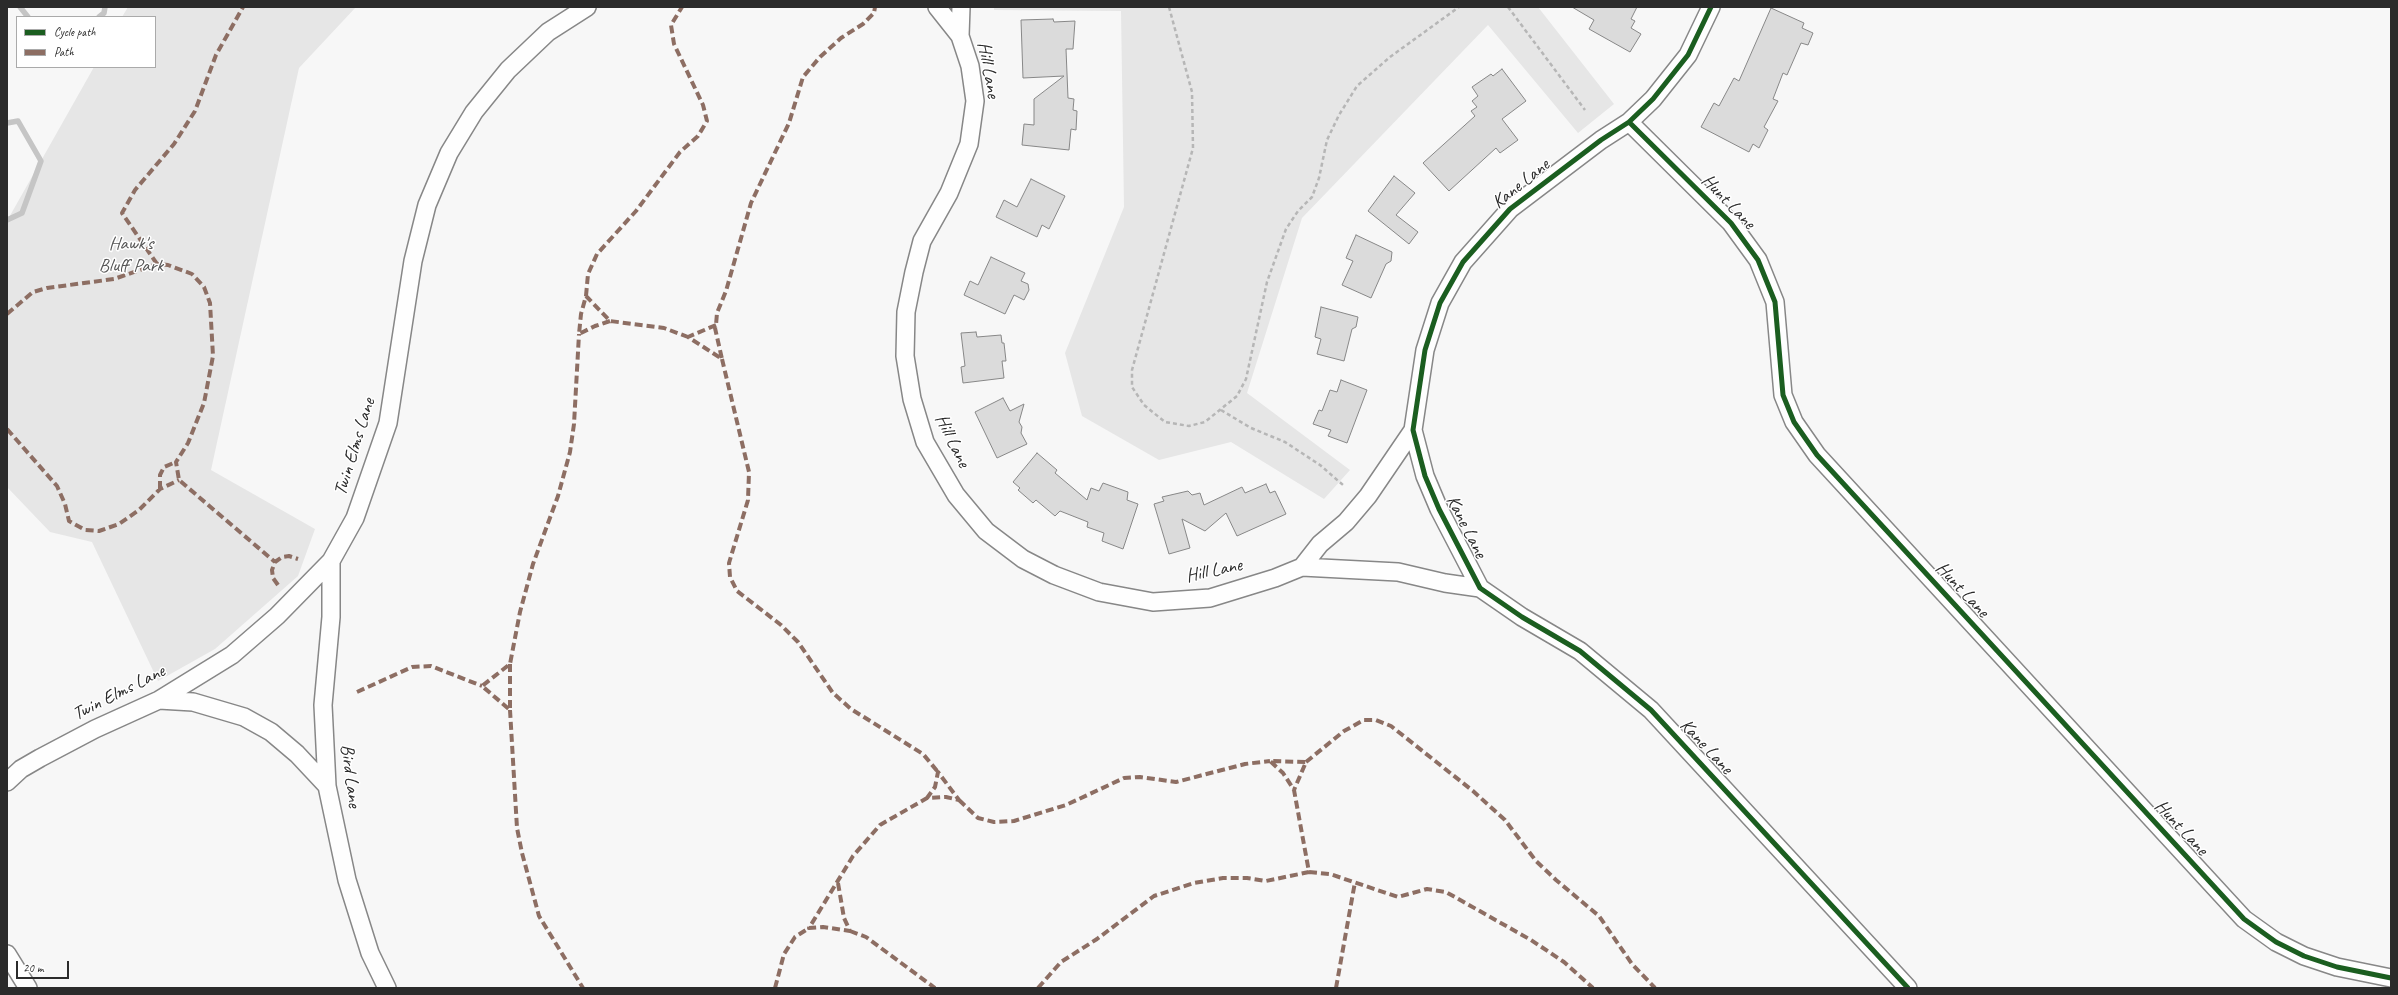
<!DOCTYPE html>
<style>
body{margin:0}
#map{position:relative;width:2398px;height:995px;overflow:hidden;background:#f7f7f7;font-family:Caveat,sans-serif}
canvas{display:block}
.frame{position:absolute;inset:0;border:8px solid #2b2b2b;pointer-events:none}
.legend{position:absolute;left:16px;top:16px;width:140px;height:52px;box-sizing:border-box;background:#fff;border:1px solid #aaa;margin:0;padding:5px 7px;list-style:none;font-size:12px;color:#2b2b2b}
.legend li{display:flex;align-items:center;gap:8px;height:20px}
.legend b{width:20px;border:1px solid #aaa}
.scale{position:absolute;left:16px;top:961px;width:53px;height:18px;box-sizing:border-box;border:2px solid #2b2b2b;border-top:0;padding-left:5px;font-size:12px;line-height:14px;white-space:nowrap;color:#2b2b2b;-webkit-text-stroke:3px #fff;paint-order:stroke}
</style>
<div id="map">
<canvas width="2398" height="995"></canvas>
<div class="frame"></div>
<ul class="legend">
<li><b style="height:5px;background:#1b5e20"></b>Cycle path</li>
<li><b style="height:5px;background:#8d6e63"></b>Path</li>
</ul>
<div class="scale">20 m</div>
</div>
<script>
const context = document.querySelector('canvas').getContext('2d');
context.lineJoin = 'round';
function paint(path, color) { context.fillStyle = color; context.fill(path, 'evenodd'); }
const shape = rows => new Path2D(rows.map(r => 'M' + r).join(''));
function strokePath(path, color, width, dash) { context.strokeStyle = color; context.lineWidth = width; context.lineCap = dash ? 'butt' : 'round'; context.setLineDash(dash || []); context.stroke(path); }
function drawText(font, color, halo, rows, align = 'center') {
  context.font = font + ' Caveat,sans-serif'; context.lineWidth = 3; context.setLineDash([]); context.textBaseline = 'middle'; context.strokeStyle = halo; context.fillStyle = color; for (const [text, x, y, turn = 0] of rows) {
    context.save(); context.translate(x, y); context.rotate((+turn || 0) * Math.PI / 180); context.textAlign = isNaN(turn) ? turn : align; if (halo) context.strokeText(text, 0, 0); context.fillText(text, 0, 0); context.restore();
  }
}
const green = shape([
 [128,7,356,7,299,68,211,470,315,529,298,576,215,649,158,681,92,542,50,532,7,487,7,221,94,67,155,67,155,17,122,17],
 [994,7,1538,7,1614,104,1578,133,1488,25,1302,218,1247,393,1350,470,1324,499,1231,442,1159,460,1082,416,1065,353,1124,207,1121,11,994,10]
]);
const stream = shape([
 [20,7,28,17],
 [99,17,104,13,105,7],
 [7,123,18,121,41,161,22,213,7,220]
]);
const building = shape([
 [1572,7,1637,7,1631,19,1635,21,1631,28,1641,34,1630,52,1589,29,1594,20,1572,7],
 [1771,8,1804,23,1802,28,1813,33,1808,45,1801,43,1787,75,1783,73,1773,99,1778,101,1764,127,1768,130,1759,148,1753,144,1749,152,1701,127,1714,103,1719,106,1734,78,1739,81,1771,8],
 [1053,19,1054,22,1075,21,1073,49,1066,49,1068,98,1074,99,1073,110,1077,111,1076,130,1071,129,1069,150,1022,145,1024,124,1034,125,1034,99,1064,76,1023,78,1021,20,1053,19],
 [1502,69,1526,101,1502,119,1518,140,1500,153,1496,148,1449,191,1423,163,1475,116,1471,111,1477,107,1472,101,1478,96,1472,87,1491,74,1493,76,1502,69],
 [1394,176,1415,193,1396,215,1418,232,1409,244,1368,211,1394,176],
 [1031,179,1065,196,1049,229,1042,225,1037,237,996,217,1004,200,1017,207,1031,179],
 [1356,235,1392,252,1391,261,1386,264,1371,298,1342,285,1353,261,1346,258,1356,235],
 [991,257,1025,273,1021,281,1028,284,1029,290,1024,300,1014,295,1005,314,964,295,970,281,978,285,991,257],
 [1321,307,1358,317,1356,327,1352,329,1344,361,1317,354,1321,339,1315,337,1321,307],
 [976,332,977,337,1001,335,1002,343,1004,343,1006,361,1002,361,1004,378,963,383,961,367,965,366,961,333,976,332],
 [1341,380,1367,390,1347,443,1328,436,1331,430,1313,424,1319,410,1322,411,1330,390,1337,392,1341,380],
 [1003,398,1010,411,1024,404,1019,422,1022,427,1021,433,1027,444,997,458,975,412,1003,398],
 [1037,453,1057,470,1055,473,1087,500,1091,488,1099,491,1103,483,1128,492,1127,500,1138,504,1123,549,1102,541,1104,533,1087,527,1088,522,1060,511,1055,516,1036,500,1033,503,1018,490,1020,488,1013,482,1037,453],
 [1266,484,1270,493,1275,491,1286,514,1237,536,1226,513,1205,531,1182,519,1190,548,1169,554,1154,504,1164,501,1162,497,1188,491,1192,495,1200,493,1204,505,1242,487,1245,493,1266,484]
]);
const path = shape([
 [1169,7,1192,92,1193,148,1132,370,1132,387,1144,405,1165,422,1189,426,1205,422,1216,413,1237,396,1246,379,1267,282,1286,229,1298,211,1312,197,1319,178,1327,140,1339,115,1357,86,1390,57,1459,7],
 [1508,7,1585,110],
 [1221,410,1251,428,1285,442,1320,465,1343,485]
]);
const minor = shape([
 [937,7,960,36,970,66,975,101,969,144,949,193,922,241,914,272,906,312,905,356,912,399,925,442,956,495,986,531,1023,559,1054,575,1099,592,1153,602,1210,598,1275,578,1302,567,1398,572,1445,583,1480,588],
 [1711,7,1688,55,1653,99,1629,122,1601,140,1510,209,1463,262,1440,303,1425,350,1413,430,1425,476,1439,509,1480,588,1522,617,1580,651,1651,710,1908,988],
 [960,36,961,7],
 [1629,122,1731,223,1758,260,1775,302,1783,395,1794,422,1817,455,2244,919,2276,942,2304,956,2337,967,2391,978],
 [331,561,331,617,323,705,327,786,347,880,370,953,387,988],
 [1302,567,1320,544,1346,522,1368,496,1413,430],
 [159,700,193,702,244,717,271,732,297,754,327,786],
 [7,782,21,769,40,758,95,729,159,700,232,655,277,616,331,561,355,518,388,423,413,261,427,205,449,153,474,112,508,70,548,32,587,7],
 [7,954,28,988]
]);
const quiet = shape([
 [157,264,122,213,135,190,174,144,195,111,216,55,243,7],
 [586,296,588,274,597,254,636,211,680,152,698,136,707,121,703,105,674,44,671,25,682,7],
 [7,314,33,292,47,288,114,279,157,264,168,265,192,274,204,287,210,303,213,356,204,403,188,443,176,462,179,480,275,562],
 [610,321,595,326,579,334,581,314,586,296,610,321,664,328,688,337],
 [716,325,688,337,722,359,715,328,716,325,717,313,726,291,751,203,789,123,803,77,820,57,841,38,863,24,874,13,875,7],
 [722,359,749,472,748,500,729,563,730,577,737,591,781,625,798,642,833,693,851,709,923,754,938,772],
 [7,429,57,486,65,504,69,521,85,530,99,531,119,524,139,510,160,489,179,480],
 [160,489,160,475,164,467,176,462],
 [278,585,273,578,272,570,275,562,282,557,289,556,298,559],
 [510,664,510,710,482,686,510,664,520,612,533,564,558,496,570,452,574,424,579,334],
 [357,692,412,667,431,666,482,686],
 [510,710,517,828,522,853,539,916,583,988],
 [1306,762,1344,731,1364,720,1376,720,1391,726,1473,791,1505,820,1536,861,1556,880,1599,916,1632,964,1655,988],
 [959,800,978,818,994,822,1014,821,1066,805,1124,778,1140,777,1176,782,1245,764,1270,761],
 [1309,872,1330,874,1398,897,1427,889,1446,892,1531,940,1564,962,1593,988],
 [838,883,844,918,850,931,823,927,809,928,853,856,880,825,927,798,946,797,959,800,938,772,935,787,927,798],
 [850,931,866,937,935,988],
 [775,988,784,954,795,937,809,928],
 [1038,988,1061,962,1097,939,1154,896,1194,883,1223,878,1247,878,1266,881,1309,872,1294,790,1283,773,1270,761,1306,762,1294,790],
 [1336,988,1355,882]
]);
const cycleway = shape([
 [1711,7,1688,55,1653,99,1629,122,1601,140,1510,209,1463,262,1440,303,1425,350,1413,430,1425,476,1439,509,1480,588,1522,617,1580,651,1651,710,1908,988],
 [1629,122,1731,223,1758,260,1775,302,1783,395,1794,422,1817,455,2244,919,2276,942,2304,956,2337,967,2391,978]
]);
const streetNames = [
 ["Hill Lane",988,70,80],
 ["Kane Lane",1521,184,-39],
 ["Hunt Lane",1728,202,46],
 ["Hill Lane",952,441,64],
 ["Twin Elms Lane",355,447,-73],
 ["Kane Lane",1466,527,63],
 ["Hill Lane",1214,571,-12],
 ["Hunt Lane",1962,590,47],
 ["Twin Elms Lane",119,693,-27],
 ["Kane Lane",1706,747,47],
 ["Bird Lane",350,776,83],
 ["Hunt Lane",2181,828,47]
];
const parkNames = [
 ["Hawk's",131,244],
 ["Bluff Park",131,266]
];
paint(green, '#e6e6e6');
strokePath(stream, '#c5c5c5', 5.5);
paint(building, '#dbdbdb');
strokePath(building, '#878787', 1);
strokePath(minor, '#878787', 20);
strokePath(path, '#b6b6b6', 2.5, [4, 3]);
strokePath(minor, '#fefefe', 17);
strokePath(quiet, '#8d6e63', 4, [8, 4]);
strokePath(cycleway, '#1b5e20', 5);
drawText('19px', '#2b2b2b', '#fff', streetNames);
drawText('19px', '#565656', '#fff', parkNames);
</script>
